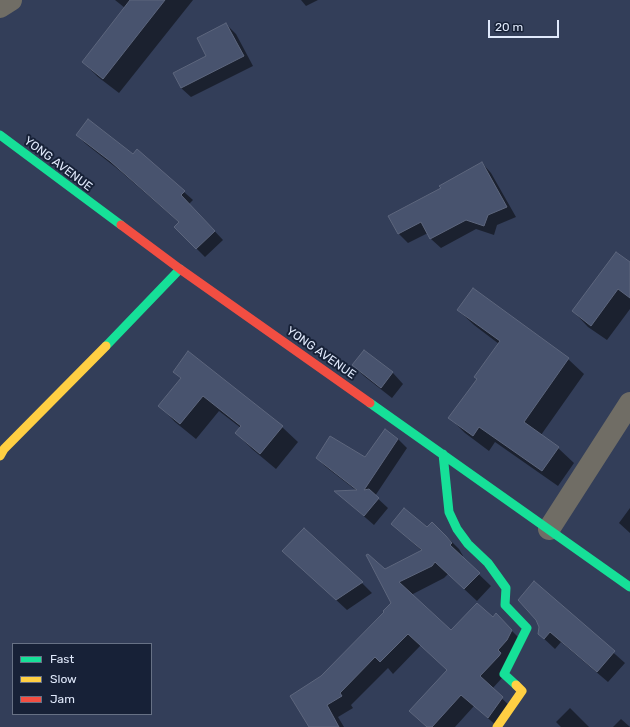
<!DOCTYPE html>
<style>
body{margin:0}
#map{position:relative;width:630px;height:727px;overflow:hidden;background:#333e59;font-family:Rubik,sans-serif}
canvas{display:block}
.legend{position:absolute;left:12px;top:643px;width:140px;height:72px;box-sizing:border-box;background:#172137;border:1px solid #677185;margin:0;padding:5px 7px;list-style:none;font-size:12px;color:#e0e9fb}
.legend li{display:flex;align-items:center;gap:8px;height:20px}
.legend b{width:20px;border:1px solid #677185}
.scale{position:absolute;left:488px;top:20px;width:71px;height:18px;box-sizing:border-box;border:2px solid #e0e9fb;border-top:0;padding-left:5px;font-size:12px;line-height:14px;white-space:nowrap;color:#e0e9fb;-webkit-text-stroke:3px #172137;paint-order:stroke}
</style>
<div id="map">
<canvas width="630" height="727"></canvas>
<ul class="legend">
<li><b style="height:5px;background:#16e098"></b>Fast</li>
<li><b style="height:5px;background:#ffcf43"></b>Slow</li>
<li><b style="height:5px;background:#f24e42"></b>Jam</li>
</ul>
<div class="scale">20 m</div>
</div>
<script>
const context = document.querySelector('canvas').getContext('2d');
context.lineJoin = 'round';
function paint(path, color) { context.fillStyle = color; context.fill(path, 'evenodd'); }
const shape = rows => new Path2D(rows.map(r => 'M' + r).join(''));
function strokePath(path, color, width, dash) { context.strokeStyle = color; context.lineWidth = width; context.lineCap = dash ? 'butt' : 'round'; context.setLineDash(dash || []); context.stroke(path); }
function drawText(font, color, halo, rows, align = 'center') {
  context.font = font + ' Rubik,sans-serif'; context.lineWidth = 4; context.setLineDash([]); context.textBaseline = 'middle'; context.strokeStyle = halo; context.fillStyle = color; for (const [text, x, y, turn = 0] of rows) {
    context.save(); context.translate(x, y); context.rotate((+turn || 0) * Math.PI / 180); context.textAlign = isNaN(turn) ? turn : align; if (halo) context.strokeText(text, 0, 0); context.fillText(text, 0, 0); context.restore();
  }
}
const shadow = shape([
 [115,0,193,0,119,93,98,77,83,62,125,8],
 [301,0,318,0,306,6],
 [226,24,236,34,253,66,191,97,181,88,207,56],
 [77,135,133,155,184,192,193,200,189,204,223,240,205,257,196,248,180,223,119,170,86,144],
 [482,163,491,173,516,217,497,225,494,235,476,229,441,248,431,239,428,233,408,243,399,234,389,216,442,188],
 [630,263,630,309,607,340,588,327,573,311],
 [458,310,568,359,584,374,541,435,558,448,574,463,558,486,495,442,489,451,465,433,450,418,478,379,499,344,474,325],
 [364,351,393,373,403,384,392,398,364,376,353,365],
 [175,372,282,427,298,442,276,469,252,449,236,433,241,428,219,411,196,439,175,422,160,406,182,379],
 [398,439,407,448,375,496,388,508,374,525,336,492,357,491,326,467,317,458,365,458],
 [630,508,630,533,619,523],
 [392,524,427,529,446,536,459,549,463,556,462,558,491,586,477,601,448,574,444,578,411,595,451,632,493,618,508,627,524,643,511,668,492,689,514,710,498,727,474,706,455,727,427,727,410,711,448,670,421,645,393,674,388,668,351,705,353,708,338,717,344,727,310,727,322,677,386,612,392,603,384,570,422,551],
 [294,561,362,583,372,593,347,610],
 [534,582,625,663,608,682,561,642,555,649,539,634,540,626,537,619],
 [570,708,589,727,561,727,556,722],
 [621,719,630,727,613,727]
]);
const building = shape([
 [130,0,165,0,103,79,82,62,130,0],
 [226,23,244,56,181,88,173,73,206,56,197,38,226,23],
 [88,119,133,154,137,149,185,191,181,195,215,231,196,249,174,227,179,222,110,161,76,135,88,119],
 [482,162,507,207,488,215,484,226,466,220,430,239,421,222,398,234,388,216,441,188,439,186,482,162],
 [616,252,630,262,630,298,618,289,591,326,572,311,616,252],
 [473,288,569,358,524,422,559,447,542,471,479,427,473,436,448,418,477,379,474,377,500,341,457,310,473,288],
 [364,350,393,372,381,388,352,365,364,350],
 [188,351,283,426,260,454,235,433,241,426,203,396,180,424,158,406,181,378,173,372,188,351],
 [385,429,398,439,364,490,369,489,379,498,364,516,334,491,357,490,316,458,330,436,365,457,385,429],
 [404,508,427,527,432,522,446,536,452,543,450,545,480,573,464,589,435,562,432,566,399,582,451,630,477,603,493,617,496,613,512,630,507,640,498,650,501,653,499,656,480,676,503,697,488,718,461,695,432,727,427,727,409,711,447,670,408,634,380,662,375,657,340,693,342,696,327,705,339,727,309,727,290,696,321,676,384,612,383,611,391,603,366,555,368,554,385,569,422,550,391,524,404,508],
 [304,528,363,582,336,600,282,551,304,528],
 [534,581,615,651,597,672,550,632,544,639,538,634,539,627,536,620,518,600,534,581]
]);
const street = shape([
 [0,7,11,0],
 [549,529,630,403]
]);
const fast = shape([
 [0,135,121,225],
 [106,346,180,269],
 [370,403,630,587],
 [443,454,449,512,457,529,468,544,488,563,506,588,505,605,527,628,504,674,516,685]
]);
const slow = shape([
 [0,456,4,449,106,346],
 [497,727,522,691,516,685]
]);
const jam = shape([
 [121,225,180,269,370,403]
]);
const streetNames = [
 ["YONG AVENUE",58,164,37],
 ["YONG AVENUE",321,353,35]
];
paint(shadow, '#0007');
paint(building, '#48536e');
strokePath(building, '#5d667d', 1);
strokePath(street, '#706d65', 22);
strokePath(fast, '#16e098', 9);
strokePath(slow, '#ffcf43', 9);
strokePath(jam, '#f24e42', 9);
drawText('12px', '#e0e9fb', '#172137', streetNames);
</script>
